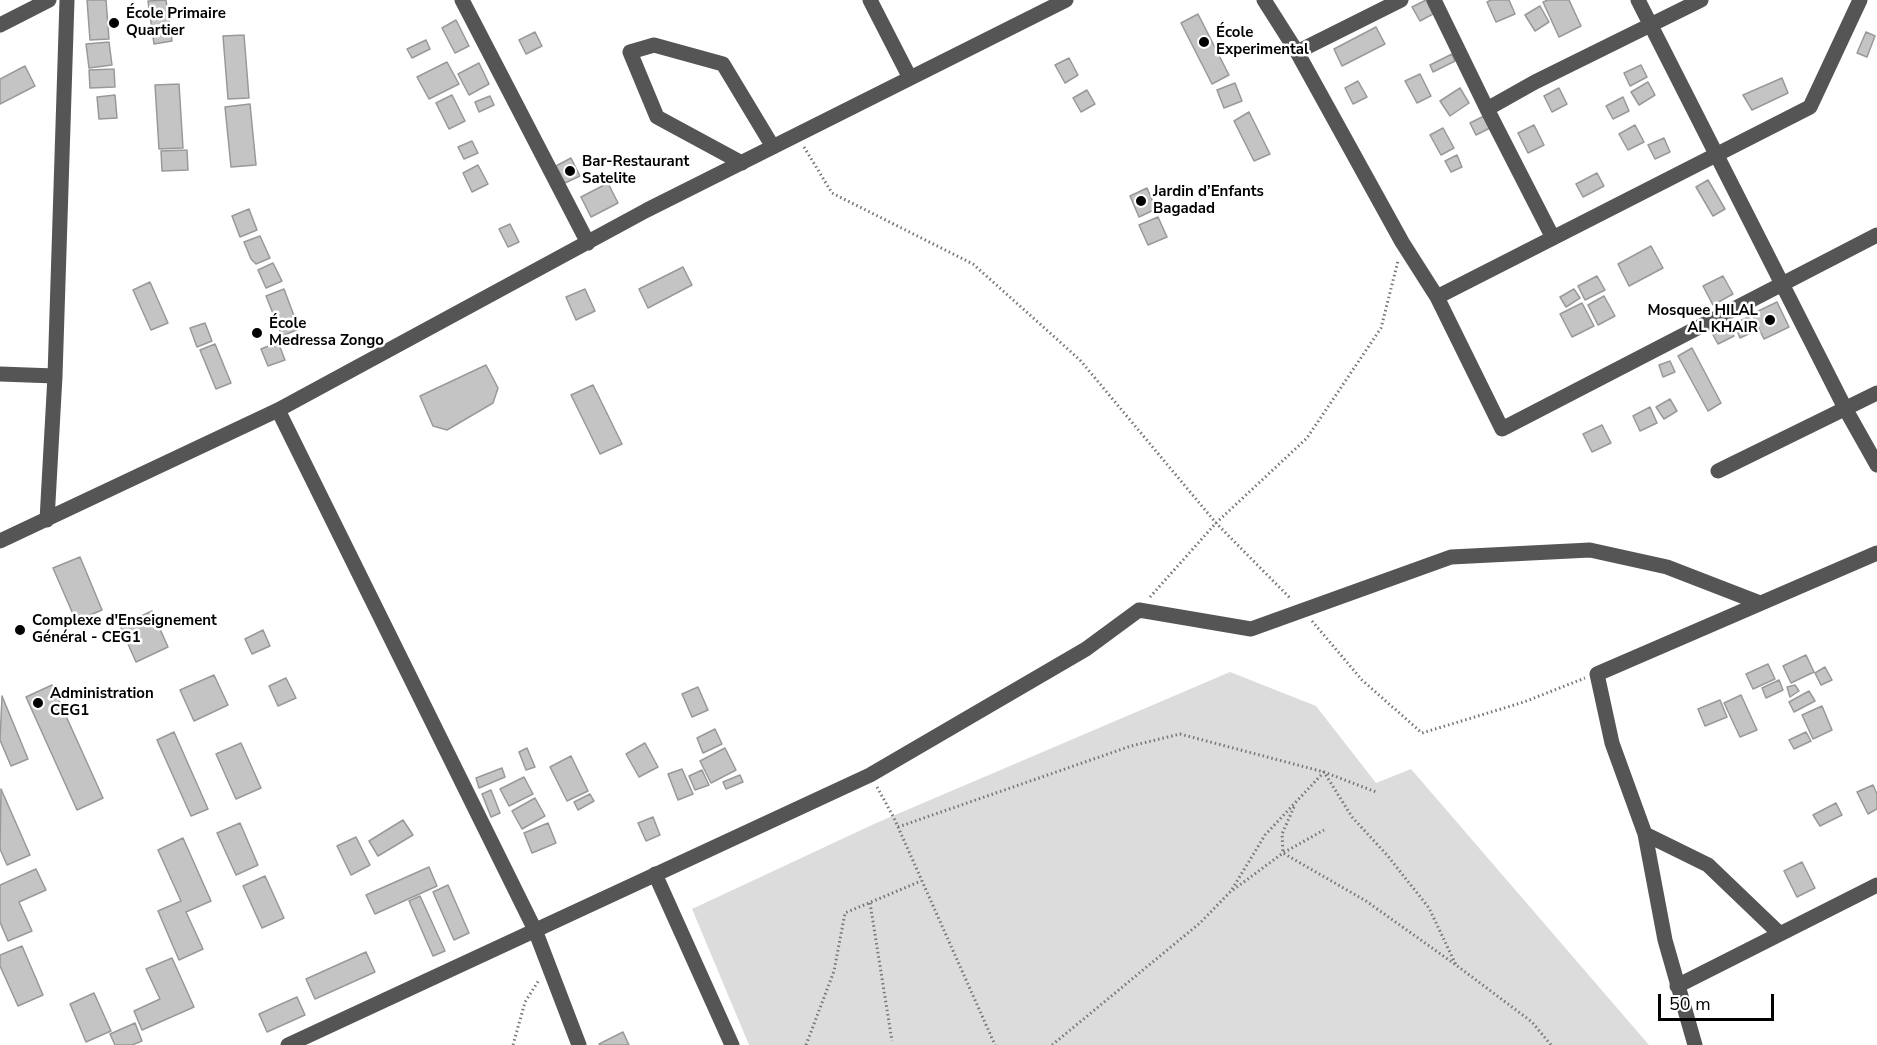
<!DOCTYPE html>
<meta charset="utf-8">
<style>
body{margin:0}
#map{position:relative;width:1877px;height:1045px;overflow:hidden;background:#fff;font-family:"Nunito Sans",sans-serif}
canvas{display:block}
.scale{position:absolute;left:1658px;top:994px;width:116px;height:27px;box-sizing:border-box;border:3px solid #000;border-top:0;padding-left:8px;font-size:18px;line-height:21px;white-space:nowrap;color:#000;-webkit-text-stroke:4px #fff;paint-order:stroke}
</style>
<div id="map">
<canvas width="1877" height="1045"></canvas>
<div class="scale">50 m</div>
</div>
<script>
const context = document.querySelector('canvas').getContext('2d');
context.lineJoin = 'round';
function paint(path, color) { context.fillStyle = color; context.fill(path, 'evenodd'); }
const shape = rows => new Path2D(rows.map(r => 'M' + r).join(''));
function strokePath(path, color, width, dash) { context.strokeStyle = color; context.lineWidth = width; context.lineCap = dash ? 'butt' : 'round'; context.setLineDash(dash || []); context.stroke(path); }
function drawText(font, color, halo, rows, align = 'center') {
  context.font = font + ' "Nunito Sans",sans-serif'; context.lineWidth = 5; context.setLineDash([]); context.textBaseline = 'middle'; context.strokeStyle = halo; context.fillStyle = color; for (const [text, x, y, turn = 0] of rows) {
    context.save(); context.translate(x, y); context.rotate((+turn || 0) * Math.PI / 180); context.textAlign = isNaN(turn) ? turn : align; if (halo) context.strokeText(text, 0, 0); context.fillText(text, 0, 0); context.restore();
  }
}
const green = shape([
 [1230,672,1316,706,1376,783,1411,769,1649,1045,749,1045,692,909,874,824]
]);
const building = shape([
 [87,0,106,0,109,39,90,40,87,0],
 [166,0,172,41,154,44,148,1,166,0],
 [1426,0,1433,14,1420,21,1412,7,1426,0],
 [1491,0,1509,0,1515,14,1496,22,1487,2,1491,0],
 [1548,0,1569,0,1581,26,1559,37,1543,2,1548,0],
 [1540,6,1549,22,1535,31,1525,15,1540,6],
 [1198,14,1229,75,1212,84,1181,23,1198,14],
 [456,20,469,46,455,53,442,28,456,20],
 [1376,27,1385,44,1342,66,1334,49,1376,27],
 [535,32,542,46,526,54,519,40,535,32],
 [1866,32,1875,36,1867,57,1857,53,1866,32],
 [244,35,249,98,228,99,223,36,244,35],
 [426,40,430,49,412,58,407,49,426,40],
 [109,42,112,65,89,68,86,44,109,42],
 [1452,54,1455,61,1433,72,1430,65,1452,54],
 [1069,58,1078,75,1065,83,1055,65,1069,58],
 [447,62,459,84,429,99,417,77,447,62],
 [479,63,489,84,469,95,458,74,479,63],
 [1641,65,1647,77,1630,86,1624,73,1641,65],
 [25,66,35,86,0,104,0,79,25,66],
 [114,69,115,87,90,88,89,70,114,69],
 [1420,74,1431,96,1417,103,1405,81,1420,74],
 [1782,78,1788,93,1752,110,1743,95,1782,78],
 [1358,81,1367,97,1353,104,1345,88,1358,81],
 [1648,82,1655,95,1639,105,1631,92,1648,82],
 [1235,83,1242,101,1224,108,1217,90,1235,83],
 [179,84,183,148,159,149,155,85,179,84],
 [1460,88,1469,103,1450,116,1440,101,1460,88],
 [1559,88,1567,104,1552,112,1544,96,1559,88],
 [1087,90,1095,104,1081,112,1073,98,1087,90],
 [115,95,117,118,99,119,97,97,115,95],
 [452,95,465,121,449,129,436,103,452,95],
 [490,96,494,105,479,112,475,102,490,96],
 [1623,97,1629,111,1613,119,1606,106,1623,97],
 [250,104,256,165,231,167,225,107,250,104],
 [1249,112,1270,154,1254,161,1234,121,1249,112],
 [1484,116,1490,128,1476,135,1470,123,1484,116],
 [1534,125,1544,145,1528,153,1518,133,1534,125],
 [1635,125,1644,142,1628,150,1619,134,1635,125],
 [1443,128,1454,148,1441,155,1430,135,1443,128],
 [1664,138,1670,152,1655,159,1648,145,1664,138],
 [472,141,478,153,464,159,458,147,472,141],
 [187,150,188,170,162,171,161,151,187,150],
 [1457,155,1462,167,1451,172,1445,161,1457,155],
 [571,158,580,176,565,183,556,166,571,158],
 [478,165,488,184,472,192,463,173,478,165],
 [1597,173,1604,186,1583,197,1576,184,1597,173],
 [1708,180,1725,209,1713,216,1696,187,1708,180],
 [608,183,618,203,591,217,581,197,608,183],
 [1147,188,1156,209,1139,217,1130,196,1147,188],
 [249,209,257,230,240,237,232,216,249,209],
 [1158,217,1167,237,1148,245,1139,225,1158,217],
 [510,224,519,242,508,247,499,229,510,224],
 [260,236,270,258,256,264,251,259,244,242,260,236],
 [1651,246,1663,268,1629,286,1618,264,1651,246],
 [273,263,282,281,266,288,258,270,273,263],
 [683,267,692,285,648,308,639,289,683,267],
 [1597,276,1605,290,1585,300,1578,286,1597,276],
 [1723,276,1733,294,1713,305,1703,286,1723,276],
 [150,282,168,323,151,330,133,290,150,282],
 [284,289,299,329,282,336,266,296,284,289],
 [585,289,595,311,576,320,566,297,585,289],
 [1574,289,1580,298,1566,307,1560,297,1574,289],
 [1604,296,1615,316,1598,325,1588,305,1604,296],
 [1777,302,1789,327,1764,339,1752,314,1777,302],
 [1582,303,1594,326,1572,337,1560,314,1582,303],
 [1749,317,1755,331,1740,338,1734,323,1749,317],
 [205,323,212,341,197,347,190,328,205,323],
 [1729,327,1734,336,1718,344,1713,335,1729,327],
 [278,342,285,360,268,366,261,349,278,342],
 [215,344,231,383,216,389,200,350,215,344],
 [1692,348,1721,403,1708,411,1678,356,1692,348],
 [1670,361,1675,372,1663,377,1659,365,1670,361],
 [486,365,498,388,493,403,447,430,433,426,420,396,486,365],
 [593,385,622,444,600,454,571,395,593,385],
 [1670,399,1677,411,1664,419,1656,407,1670,399],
 [1650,407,1657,423,1640,431,1633,416,1650,407],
 [1602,425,1611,443,1592,452,1583,434,1602,425],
 [80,557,102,610,76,621,53,568,80,557],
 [152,611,168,647,136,662,120,626,152,611],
 [263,630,270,646,252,654,245,639,263,630],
 [1806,655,1814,672,1791,683,1783,666,1806,655],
 [1768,664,1775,679,1753,689,1746,674,1768,664],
 [1825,667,1832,680,1821,685,1815,673,1825,667],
 [214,675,228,705,194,721,180,690,214,675],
 [286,678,296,698,278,706,269,686,286,678],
 [1779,680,1783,690,1766,698,1762,688,1779,680],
 [52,685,103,798,77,810,26,697,52,685],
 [1795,685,1799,691,1790,697,1787,687,1795,685],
 [698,687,708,710,692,717,682,694,698,687],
 [1809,691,1815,701,1794,712,1789,702,1809,691],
 [1741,695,1757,730,1740,737,1724,703,1741,695],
 [2,696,28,759,11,766,0,740,2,696],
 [1720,700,1727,717,1705,726,1698,709,1720,700],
 [1822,706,1832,730,1813,739,1802,715,1822,706],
 [715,729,722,744,703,753,697,738,715,729],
 [174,732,208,809,191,816,157,740,174,732],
 [1806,732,1811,741,1794,749,1789,740,1806,732],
 [241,743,261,788,236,799,216,754,241,743],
 [645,743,658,767,639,777,626,754,645,743],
 [527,748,535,767,526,770,519,752,527,748],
 [725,748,736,770,711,783,700,761,725,748],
 [571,756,588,791,567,801,550,767,571,756],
 [502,768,505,777,479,788,476,778,502,768],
 [682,769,693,794,678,800,668,774,682,769],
 [702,770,709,785,695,790,689,776,702,770],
 [740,775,743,782,726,789,723,782,740,775],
 [524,777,533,794,509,806,500,789,524,777],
 [1873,785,1877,794,1877,809,1868,814,1857,792,1873,785],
 [1,789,30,855,7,865,0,849,1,789],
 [491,790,500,813,491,817,482,794,491,790],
 [590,794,594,801,578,810,574,802,590,794],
 [535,798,545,816,522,829,512,811,535,798],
 [1836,803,1842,815,1820,826,1813,815,1836,803],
 [653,817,660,835,646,841,638,823,653,817],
 [403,820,413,835,378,856,369,841,403,820],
 [240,823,258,865,236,875,217,833,240,823],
 [548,823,556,843,532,853,524,833,548,823],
 [356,837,370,865,351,875,337,846,356,837],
 [183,838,211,901,186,912,203,949,179,960,158,911,181,901,158,850,183,838],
 [1802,862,1815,888,1797,897,1784,871,1802,862],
 [429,867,437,886,375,914,366,895,429,867],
 [36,869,46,890,19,902,32,931,8,941,0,922,0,885,36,869],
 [265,876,284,918,262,928,243,886,265,876],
 [448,885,469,933,454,940,433,892,448,885],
 [420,896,445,951,433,956,409,901,420,896],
 [22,946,43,995,18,1006,0,966,0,955,22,946],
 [366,952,375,972,315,999,306,979,366,952],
 [172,958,194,1007,142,1030,134,1011,160,999,146,969,172,958],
 [94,993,111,1031,86,1042,70,1004,94,993],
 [297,997,305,1015,267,1032,259,1014,297,997],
 [135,1023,142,1041,132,1045,115,1045,110,1034,135,1023],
 [623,1032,629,1045,600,1045,599,1044,623,1032]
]);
const path = shape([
 [804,147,832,193,973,264,1080,360,1216,523,1291,599],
 [1150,597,1216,523,1307,438,1381,328,1398,261],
 [1312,621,1362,680,1422,733,1524,702,1585,678],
 [877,787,894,818,995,1045],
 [1294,807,1282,834,1283,853,1366,901,1456,965,1532,1022,1551,1045],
 [898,827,1131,746,1180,734,1324,772,1376,792],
 [1233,890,1283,853,1324,830],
 [870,903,892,1041],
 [513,1045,525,1002,539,980],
 [806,1045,834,971,845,913,921,881],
 [1052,1045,1200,923,1231,891,1265,835,1324,772,1352,817,1387,855,1429,908,1456,965]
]);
const minor = shape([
 [462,0,588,243],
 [870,0,910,78],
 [1264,0,1297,52,1402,242,1437,297,1502,429,1877,235],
 [1434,0,1487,109,1535,82,1701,0],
 [1638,0,1846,410,1877,465],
 [0,25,49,0],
 [1297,52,1401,0],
 [1487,109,1553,238],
 [742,163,657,117,630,52,654,45,723,64,773,147],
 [1437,297,1810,107,1860,0],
 [0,374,55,376],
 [278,410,535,930,579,1045],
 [1718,471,1877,393],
 [47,520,55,376,67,0],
 [0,541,278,410,647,210,1066,0],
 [1645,834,1708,865,1780,934],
 [655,874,732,1045],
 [1677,986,1877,885],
 [288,1045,870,775,1086,649,1139,610,1251,629,1451,557,1590,550,1667,567,1760,603],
 [1695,1045,1665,940,1645,834,1612,743,1597,674,1877,553]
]);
const markers = [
 [114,23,6,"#000"],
 [1204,42,6,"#000"],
 [570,171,6,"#000"],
 [1141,201,6,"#000"],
 [1770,320,6,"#000"],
 [257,333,6,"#000"],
 [20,630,6,"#000"],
 [38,703,6,"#000"]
];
const poiNames = [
 ["École Primaire",126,14],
 ["Quartier",126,31],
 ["École",1216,33],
 ["Experimental",1216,50],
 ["Bar-Restaurant",582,162],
 ["Satelite",582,179],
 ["Jardin d’Enfants",1153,192],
 ["Bagadad",1153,209],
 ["Mosquee HILAL",1758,311,"right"],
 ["AL KHAIR",1758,328,"right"],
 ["École",269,324],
 ["Medressa Zongo",269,341],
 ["Complexe d'Enseignement",32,621],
 ["Général - CEG1",32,638],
 ["Administration",50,694],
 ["CEG1",50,711]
];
paint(green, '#dcdcdc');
paint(building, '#c4c4c4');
strokePath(building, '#999', 1.5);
strokePath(path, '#777', 3, [1.5, 3]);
strokePath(minor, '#555', 15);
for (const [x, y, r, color] of markers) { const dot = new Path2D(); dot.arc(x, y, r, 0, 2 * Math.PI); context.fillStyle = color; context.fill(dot); strokePath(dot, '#fff', 2); }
drawText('bold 15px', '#000', '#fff', poiNames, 'left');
</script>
